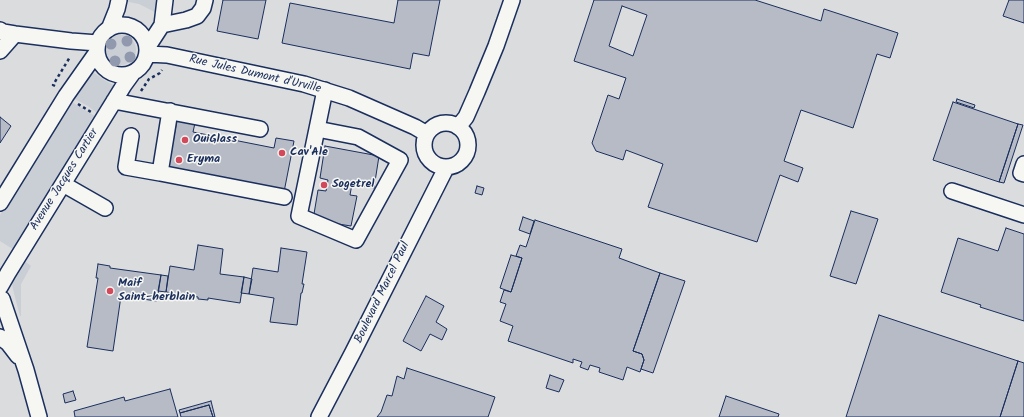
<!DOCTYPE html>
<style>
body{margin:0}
canvas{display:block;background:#e9eae9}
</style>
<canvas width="1024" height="417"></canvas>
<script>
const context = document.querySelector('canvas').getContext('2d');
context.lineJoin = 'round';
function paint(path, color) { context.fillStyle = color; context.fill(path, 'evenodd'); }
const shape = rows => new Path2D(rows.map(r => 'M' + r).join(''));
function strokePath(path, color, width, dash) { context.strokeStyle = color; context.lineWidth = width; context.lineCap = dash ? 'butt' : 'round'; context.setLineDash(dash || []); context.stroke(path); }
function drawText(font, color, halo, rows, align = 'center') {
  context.font = font + ' Kalam,sans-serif'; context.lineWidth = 3; context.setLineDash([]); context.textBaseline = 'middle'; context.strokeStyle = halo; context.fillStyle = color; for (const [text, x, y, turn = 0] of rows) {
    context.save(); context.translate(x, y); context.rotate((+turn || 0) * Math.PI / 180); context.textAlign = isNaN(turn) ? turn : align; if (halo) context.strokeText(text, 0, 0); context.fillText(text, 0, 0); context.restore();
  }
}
const built = shape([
 [0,0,1024,0,1024,417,0,417]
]);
const green = shape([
 [124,0,157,0,155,12,139,4,124,1],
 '106 50a15 15 0 1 1 30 0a15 15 0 1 1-30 0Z',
 [90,72,94,73,104,80,113,85,115,86,100,115,88,106,73,98],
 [70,101,98,118,16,251,0,241,0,215],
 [23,260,31,266,21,284,21,316,20,316,16,301,13,289,12,283,14,277]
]);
const building = shape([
 [223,0,266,0,258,39,217,31,223,0],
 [398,0,440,0,429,56,413,53,410,69,282,43,290,3,394,23,398,0],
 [594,0,755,0,821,21,824,9,898,33,890,58,877,54,853,128,801,110,784,161,803,168,798,182,780,175,757,242,648,207,663,164,626,150,623,160,596,151,592,143,608,95,619,99,626,78,574,61,594,0],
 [622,6,647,15,633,56,609,46,622,6],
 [1009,0,1024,0,1024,23,1003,16,1009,0],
 [957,99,975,105,974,108,956,102,957,99],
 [953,102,1018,124,999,182,933,160,953,102],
 [0,117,11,126,0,143,0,117],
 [177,120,195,123,193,132,274,148,276,138,294,141,284,192,168,169,177,120],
 [1018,124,1023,125,1004,183,999,182,1018,124],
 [325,146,379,156,374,188,352,184,350,195,357,196,351,226,313,220,318,190,326,191,328,180,320,178,325,146],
 [477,186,484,188,482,195,475,193,477,186],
 [851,211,878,219,856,284,830,276,851,211],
 [523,217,534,221,530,234,519,230,523,217],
 [535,220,622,249,619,258,660,273,633,351,642,354,644,360,640,372,627,367,623,380,599,372,600,368,590,365,588,370,580,367,582,362,573,359,573,363,508,341,513,326,500,321,506,304,500,302,504,290,511,292,522,258,516,256,520,245,526,247,535,220],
 [1006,228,1024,234,1024,321,980,307,981,305,941,292,958,238,998,251,1006,228],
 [198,245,223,249,220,274,244,277,240,303,208,298,208,300,198,299,198,297,166,292,170,266,194,270,198,245],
 [281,248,307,252,302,284,304,284,302,293,301,293,297,325,270,322,274,298,249,294,253,268,278,272,281,248],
 [511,255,522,258,511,292,500,288,511,255],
 [98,264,110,266,110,268,161,275,157,301,121,296,113,351,87,347,98,278,96,278,98,264],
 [660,273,685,281,653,373,641,369,644,360,642,354,633,351,660,273],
 [161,275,168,276,166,292,158,291,161,275],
 [244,277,252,279,249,294,241,293,244,277],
 [426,296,444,306,436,322,447,329,442,340,430,334,421,351,403,341,426,296],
 [879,315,1018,361,1000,417,846,417,879,315],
 [1018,361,1024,363,1024,417,1000,417,1018,361],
 [407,368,495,397,488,417,377,417,381,412,387,395,392,396,397,376,404,379,407,368],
 [550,375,564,380,559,392,546,388,550,375],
 [170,389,178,417,75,417,74,411,124,397,125,401,170,389],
 [73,391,76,400,65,403,63,394,73,391],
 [726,396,779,414,778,417,719,417,726,396],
 [211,401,215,417,213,417,209,405,180,413,179,410,211,401],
 [209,405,213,417,181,417,180,413,209,405]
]);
const path = shape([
 [55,86,53,85,70,57],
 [141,91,149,79,160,73,162,70],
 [78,104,91,112]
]);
const minor = shape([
 '97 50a25 25 0 1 1 50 0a25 25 0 1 1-50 0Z',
 [162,25,186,20,197,16,203,8,205,0],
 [109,29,117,9,119,0],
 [0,30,3,32,15,34,71,41,98,43],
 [147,48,162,25,165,0],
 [0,51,15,34],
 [147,54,167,55,304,84,349,98,415,127,427,134],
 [114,101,260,129],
 [170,111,160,173,284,197],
 '424 145a22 22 0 1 1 44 0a22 22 0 1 1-44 0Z',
 [458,127,466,117,477,92,496,46,512,0],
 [317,129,358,137,400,160,356,240,299,216,325,90],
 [131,136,126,167,160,173],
 [1024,164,1021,173,1024,174],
 [63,184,105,208],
 [952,191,1024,215],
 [0,203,66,96,97,52],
 [0,287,8,273,124,85,132,74],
 [2,299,26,370,39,417],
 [0,337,8,343,18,356],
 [319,417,353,352,446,168]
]);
const trees = [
 [127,41],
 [111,44],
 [130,57],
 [115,61]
];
const markers = [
 [185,140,4,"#d1495b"],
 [282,153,4,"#d1495b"],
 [179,160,4,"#d1495b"],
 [324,185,4,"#d1495b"],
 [110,291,4,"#d1495b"]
];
const streetNames = [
 ["Rue Jules Dumont d'Urville",255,75,13],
 ["Avenue Jacques Cartier",65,180,-58],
 ["Boulevard Marcel Paul",383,293,-64]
];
const poiNames = [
 ["OuiGlass",193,140],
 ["Cav'Ale",290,153],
 ["Eryma",187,160],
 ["Sogetrel",332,185],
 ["Maif",118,284],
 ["Saint-herblain",118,298]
];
paint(built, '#dadcde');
paint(green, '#caced5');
paint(building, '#b6bbc6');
strokePath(building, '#1b2f5e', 1);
strokePath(minor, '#1b2f5e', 18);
strokePath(path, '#1b2f5e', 2.5, [3, 3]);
strokePath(minor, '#f6f6f2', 15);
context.fillStyle = '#9099ad';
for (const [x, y] of trees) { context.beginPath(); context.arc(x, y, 5.5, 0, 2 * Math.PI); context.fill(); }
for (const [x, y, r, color] of markers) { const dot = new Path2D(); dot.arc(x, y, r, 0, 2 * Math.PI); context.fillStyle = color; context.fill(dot); strokePath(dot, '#f6f6f2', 1.5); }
drawText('12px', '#1b2f5e', '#f6f6f2', streetNames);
drawText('bold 12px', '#1b2f5e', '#f6f6f2', poiNames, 'left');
</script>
